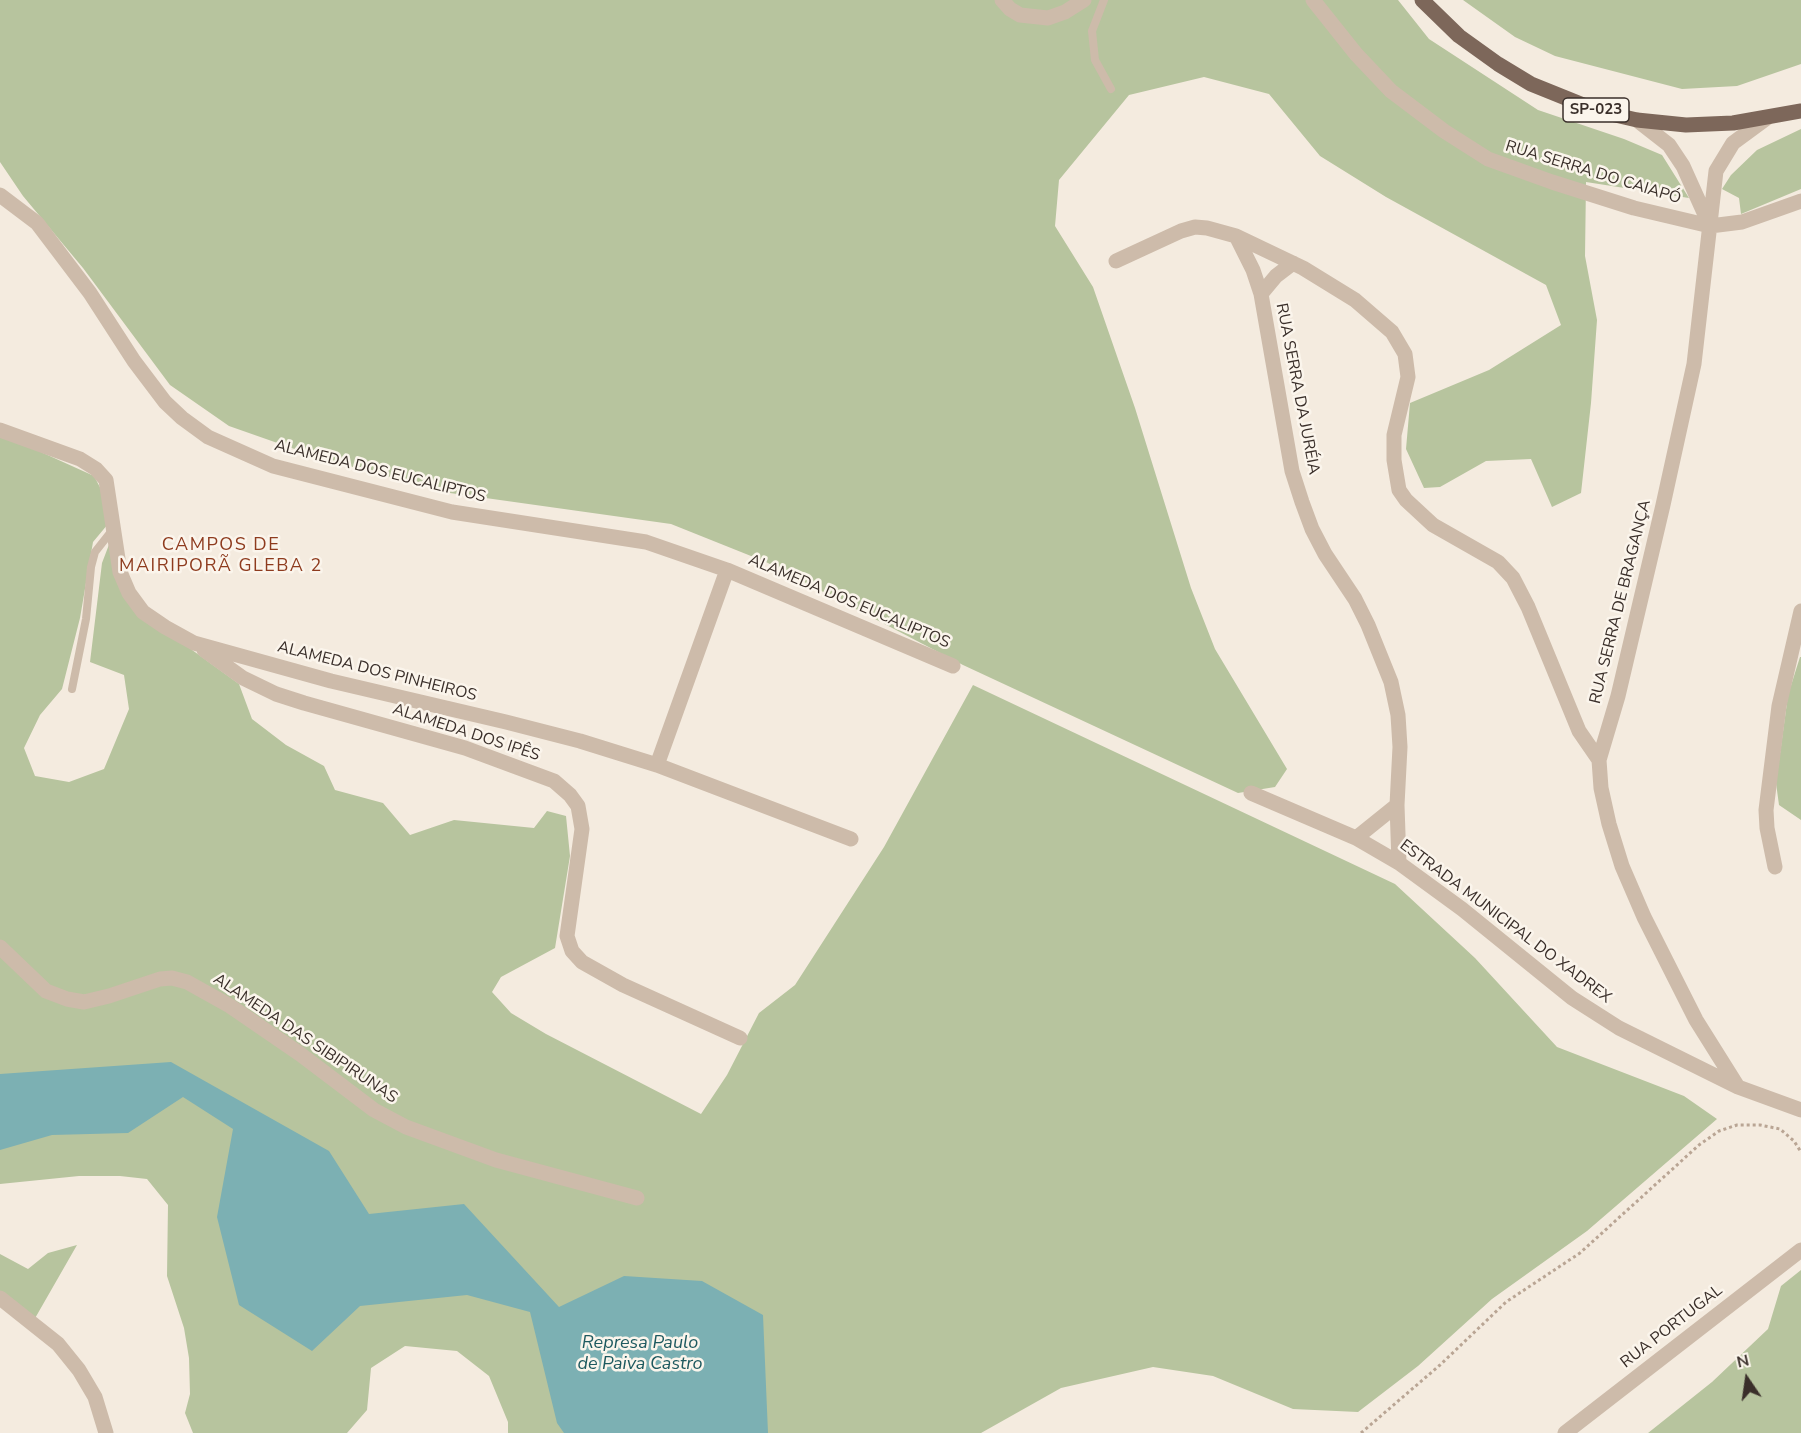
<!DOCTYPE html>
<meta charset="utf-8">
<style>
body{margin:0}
#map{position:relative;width:1801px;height:1433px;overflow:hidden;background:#f4ebdf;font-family:"Nunito Sans",sans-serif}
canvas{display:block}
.north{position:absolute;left:1717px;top:1349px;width:60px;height:60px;-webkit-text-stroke:4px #fbf5ec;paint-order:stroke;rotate:347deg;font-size:16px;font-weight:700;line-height:24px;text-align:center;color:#3a2f2a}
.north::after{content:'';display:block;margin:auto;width:21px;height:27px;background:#3a2f2a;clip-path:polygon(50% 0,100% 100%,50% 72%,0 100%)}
</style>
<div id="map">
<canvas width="1801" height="1433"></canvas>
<div class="north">N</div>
</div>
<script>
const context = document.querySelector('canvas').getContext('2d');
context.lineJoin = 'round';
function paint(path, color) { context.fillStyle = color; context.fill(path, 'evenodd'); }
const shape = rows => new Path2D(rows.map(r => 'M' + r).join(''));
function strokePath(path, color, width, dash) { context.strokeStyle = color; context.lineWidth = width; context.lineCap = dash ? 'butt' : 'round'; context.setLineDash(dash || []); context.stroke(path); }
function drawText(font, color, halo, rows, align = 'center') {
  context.font = font + ' "Nunito Sans",sans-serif'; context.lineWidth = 5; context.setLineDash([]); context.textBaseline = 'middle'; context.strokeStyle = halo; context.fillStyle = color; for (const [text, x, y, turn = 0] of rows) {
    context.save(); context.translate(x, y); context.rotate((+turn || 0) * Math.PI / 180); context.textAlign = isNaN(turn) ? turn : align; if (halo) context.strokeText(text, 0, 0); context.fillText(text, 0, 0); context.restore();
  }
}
const green = shape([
 [0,0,1398,0,1429,39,1538,110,1624,139,1662,155,1689,198,1586,182,1585,256,1597,320,1591,403,1581,493,1552,507,1531,459,1486,461,1440,487,1424,488,1406,449,1410,403,1489,370,1561,325,1546,285,1386,197,1320,156,1269,94,1204,77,1129,95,1059,180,1055,226,1093,287,1135,408,1191,588,1215,649,1287,769,1275,787,1238,793,963,665,766,562,671,524,450,493,323,459,229,426,170,385,83,268,23,196,0,162],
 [1463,0,1801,0,1801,64,1737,86,1682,89,1555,56,1515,37],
 [1801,129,1801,189,1741,214,1739,198,1722,189,1731,175,1757,150],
 [0,437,21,443,94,476,103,493,108,524,93,542,80,618,62,689,40,715,24,748,35,776,69,782,104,769,129,709,124,675,90,662,102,563,110,542,123,594,188,647,239,684,252,719,286,745,324,766,335,790,383,803,410,835,454,820,534,828,547,811,566,816,570,856,555,948,501,977,492,992,511,1013,546,1034,701,1114,727,1075,759,1013,795,985,884,847,973,685,1395,884,1475,958,1557,1047,1684,1096,1717,1119,1587,1231,1492,1299,1418,1366,1358,1412,1293,1409,1213,1376,1153,1367,1061,1388,981,1433,508,1433,508,1422,489,1376,457,1351,405,1346,371,1368,367,1410,347,1433,193,1433,185,1413,190,1394,189,1358,184,1328,167,1276,168,1205,147,1179,120,1176,79,1176,0,1184],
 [1800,657,1801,657,1801,820,1779,805,1776,783,1788,695],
 [77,1245,34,1320,0,1298,0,1254,28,1269,48,1253],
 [1801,1270,1801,1433,1648,1433,1712,1382,1768,1329,1781,1286]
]);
const water = shape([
 [171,1062,329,1151,369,1214,464,1204,559,1307,624,1276,702,1281,763,1315,768,1433,564,1433,557,1423,530,1312,467,1295,360,1306,312,1351,239,1305,217,1217,233,1129,183,1097,128,1133,52,1135,0,1150,0,1074]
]);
const path = shape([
 [1361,1433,1440,1365,1506,1302,1580,1253,1699,1145,1719,1131,1737,1125,1760,1125,1780,1129,1794,1141,1801,1152]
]);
const lane = shape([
 [1104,0,1092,31,1095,60,1111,89],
 [72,689,86,619,91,567,95,552,114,528]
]);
const street = shape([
 [1002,0,1010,9,1020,15,1048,18,1065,12,1084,0],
 [1313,0,1356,54,1391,91,1444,131,1488,159,1552,182,1634,208,1710,226,1742,222,1801,201],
 [1637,120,1669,145,1683,166,1710,226],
 [0,195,37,223,90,293,134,361,165,402,182,418,208,437,273,466,452,512,646,542,727,570,953,666],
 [1236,236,1253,270,1261,294,1292,471,1302,502,1312,529,1325,554,1355,599,1368,625,1391,682,1398,715,1400,747,1397,805,1399,863],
 [1116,261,1181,231,1195,227,1207,228,1236,236,1303,268,1355,300,1392,332,1405,354,1408,377,1394,435,1394,460,1399,490,1406,500,1433,525,1498,562,1513,578,1528,607,1579,731,1599,760],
 [1261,294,1276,276,1293,263],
 [0,430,80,459,96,469,106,480,120,572,129,593,143,612,165,627,194,643,331,681,506,722,580,741,657,765,851,839],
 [204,650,243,678,276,694,304,703,465,748,554,781,570,795,578,806,582,829,567,936,572,951,582,962,623,985,740,1038],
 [657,765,727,570],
 [1251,793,1356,838,1399,863,1462,909,1572,998,1619,1028,1738,1087,1801,1110],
 [1356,838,1397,805],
 [1775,867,1767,828,1766,810,1779,706,1801,611],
 [0,947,46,991,67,999,84,1002,109,996,160,979,172,978,187,982,230,1006,300,1054,374,1110,406,1127,496,1160,637,1198],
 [1738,1087,1696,1020,1644,917,1622,866,1609,824,1601,788,1599,760,1618,696,1663,505,1694,364,1716,171,1733,143,1767,118],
 [0,1298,58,1344,79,1370,95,1397,106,1433],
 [1565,1433,1801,1250]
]);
const primary = shape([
 [1422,0,1459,36,1498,64,1531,84,1598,111,1637,120,1686,125,1733,123,1801,111]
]);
const shields = [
 [1596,110,66]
];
const shieldNames = [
 ["SP-023",1596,110]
];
const streetNames = [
 ["RUA SERRA DO CAIAPÓ",1593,173,17],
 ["RUA SERRA DA JURÉIA",1297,389,79],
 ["ALAMEDA DOS EUCALIPTOS",380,472,14],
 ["ALAMEDA DOS EUCALIPTOS",849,602,23],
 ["RUA SERRA DE BRAGANÇA",1621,602,-76],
 ["ALAMEDA DOS PINHEIROS",377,672,14],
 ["ALAMEDA DOS IPÊS",466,733,18],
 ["ESTRADA MUNICIPAL DO XADREX",1505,922,37],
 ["ALAMEDA DAS SIBIPIRUNAS",305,1039,34],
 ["RUA PORTUGAL",1672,1327,-38]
];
const neighbourhoodNames = [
 ["CAMPOS DE",221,546],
 ["MAIRIPORÃ GLEBA 2",221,567]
];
const waterNames = [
 ["Represa Paulo",640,1344],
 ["de Paiva Castro",640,1365]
];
paint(green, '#b7c49e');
paint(water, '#7cb0b3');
strokePath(path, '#b9a594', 3, [3, 3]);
strokePath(lane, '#cdbbaa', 8);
strokePath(street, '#cdbbaa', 15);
strokePath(primary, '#7d675a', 15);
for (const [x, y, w] of shields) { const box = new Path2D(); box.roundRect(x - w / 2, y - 12, w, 24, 4.5); context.fillStyle = '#fbf5ec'; context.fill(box); strokePath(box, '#3a2f2a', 1.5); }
drawText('bold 15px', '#3a2f2a', null, shieldNames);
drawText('16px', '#3a2f2a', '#fbf5ec', streetNames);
context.letterSpacing = '1.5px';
drawText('18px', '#8e3b1e', '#fbf5ec', neighbourhoodNames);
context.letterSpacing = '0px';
drawText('italic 18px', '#1d595f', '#fbf5ec', waterNames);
</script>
